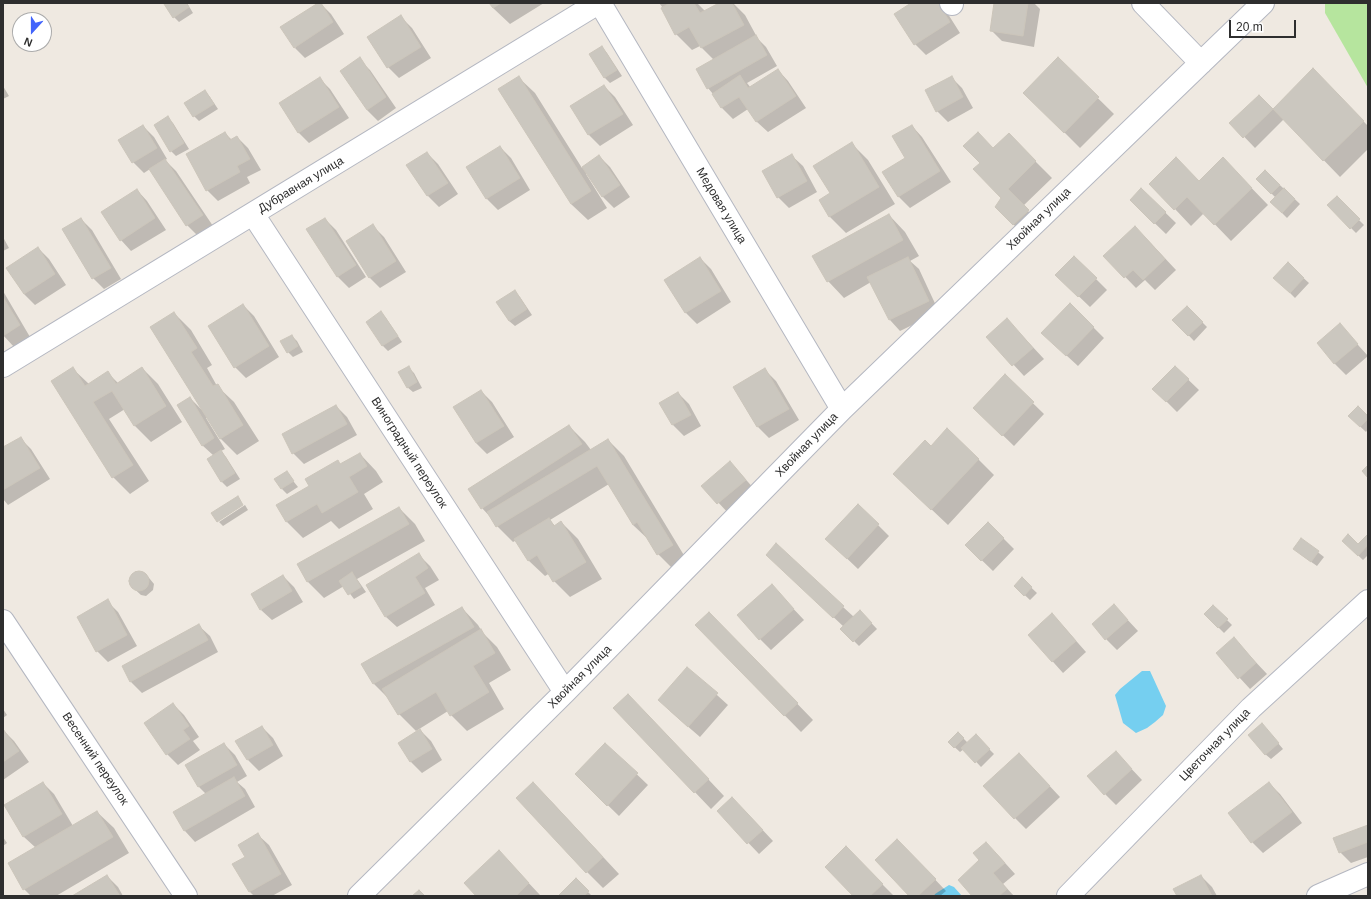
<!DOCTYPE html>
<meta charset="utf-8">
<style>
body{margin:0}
#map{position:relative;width:1371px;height:899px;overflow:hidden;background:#efe9e1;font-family:Helvetica,sans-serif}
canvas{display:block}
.frame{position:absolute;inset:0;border:4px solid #2e2e2e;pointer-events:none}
.north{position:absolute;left:12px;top:12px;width:40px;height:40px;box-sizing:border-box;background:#fff;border:1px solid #ababab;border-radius:50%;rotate:201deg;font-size:11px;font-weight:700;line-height:16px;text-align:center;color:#2e2e2e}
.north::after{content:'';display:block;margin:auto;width:14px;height:18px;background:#4264fb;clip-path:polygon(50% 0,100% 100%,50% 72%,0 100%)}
.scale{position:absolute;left:1229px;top:20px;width:67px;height:18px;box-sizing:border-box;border:2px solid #2e2e2e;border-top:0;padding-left:5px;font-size:12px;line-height:14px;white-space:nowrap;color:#2e2e2e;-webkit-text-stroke:3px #fff;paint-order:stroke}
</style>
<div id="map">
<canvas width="1371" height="899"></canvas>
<div class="frame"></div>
<div class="north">N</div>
<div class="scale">20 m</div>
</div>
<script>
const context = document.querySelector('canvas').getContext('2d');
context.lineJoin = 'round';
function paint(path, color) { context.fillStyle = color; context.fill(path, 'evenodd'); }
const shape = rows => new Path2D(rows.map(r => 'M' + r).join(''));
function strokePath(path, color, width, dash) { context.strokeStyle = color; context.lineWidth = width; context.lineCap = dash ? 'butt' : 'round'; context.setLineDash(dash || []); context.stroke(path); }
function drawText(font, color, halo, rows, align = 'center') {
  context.font = font + ' Helvetica,sans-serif'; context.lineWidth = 3.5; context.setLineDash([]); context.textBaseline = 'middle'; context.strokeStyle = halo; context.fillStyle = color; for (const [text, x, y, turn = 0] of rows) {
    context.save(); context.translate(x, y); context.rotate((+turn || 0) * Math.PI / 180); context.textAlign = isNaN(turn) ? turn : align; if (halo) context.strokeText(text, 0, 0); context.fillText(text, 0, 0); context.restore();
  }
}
const green = shape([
 [1325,3,1368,3,1368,88,1325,13]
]);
const water = shape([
 [1142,671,1150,671,1166,706,1163,715,1155,722,1147,728,1136,733,1123,723,1115,695,1120,689],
 [949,885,954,887,962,896,934,896,935,894]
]);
const shadow = shape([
 [167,3,187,3,193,13,179,22,174,17],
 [320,3,331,14,344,34,305,58,295,48],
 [491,3,544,3,510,24,493,8],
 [659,3,697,3,705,11,721,3,733,3,745,15,758,39,766,47,777,66,747,83,751,88,778,70,788,81,806,108,768,132,757,122,748,109,733,119,722,108,713,94,708,88,697,70,714,60,700,46,692,50,676,34,663,8],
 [913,3,941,3,960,33,926,55,915,44],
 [995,3,1034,3,1040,9,1034,47,1002,41,991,30],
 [401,17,412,28,431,58,399,78,388,67],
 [602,47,607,53,622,76,610,83,605,78,590,55],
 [359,59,370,70,396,108,378,121,367,110],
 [1058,59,1114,114,1080,148,1025,93],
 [1313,70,1368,126,1368,149,1340,177,1284,119,1255,148,1231,123,1259,96,1273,110],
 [518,77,535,93,582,168,599,156,610,167,630,197,614,208,603,197,587,173,586,174,607,208,588,220,571,204],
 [951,77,962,88,973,108,948,122,937,111],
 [319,78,330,89,349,118,309,143,298,132],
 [3,86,9,96,3,99],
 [604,86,615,97,633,125,600,146,589,135,572,107],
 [205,91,210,97,218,109,199,121,194,116],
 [168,118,173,123,189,149,176,156,171,151],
 [143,126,154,137,167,159,165,160,176,171,213,226,198,236,187,225,150,169,144,173,133,162],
 [912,126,922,137,951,182,910,208,899,197,883,172,906,158],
 [225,133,232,140,237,137,248,148,261,170,247,177,250,183,218,201,207,190],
 [1009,135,1052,178,1023,206,1044,227,1030,241,996,207,1003,197,993,149],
 [852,144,868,160,895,204,846,233,830,217,820,201,831,194],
 [500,147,511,158,530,190,498,210,487,199,468,168],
 [427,153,438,164,458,194,439,207,428,196,408,165],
 [792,156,803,166,817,192,789,208,778,197],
 [1265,171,1300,204,1287,218,1271,202,1276,198,1257,179],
 [1239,175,1268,205,1231,241,1204,213,1191,226,1175,209,1199,182],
 [1141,189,1176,223,1166,234,1142,211],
 [137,190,147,201,166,230,131,251,121,240],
 [1336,197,1364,225,1356,233,1328,205],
 [889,215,905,232,919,256,910,261,919,269,939,312,900,331,890,320,871,282,844,298,828,281],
 [81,219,92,230,121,279,104,289,93,278],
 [325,219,336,230,366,277,349,288,338,277,308,230],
 [373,226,384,237,406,272,380,288,369,277],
 [3,237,9,248,3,251],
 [1146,238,1176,270,1155,290,1145,280,1136,288,1105,256],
 [38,248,49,259,66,285,35,305,24,294,7,268],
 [1074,257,1107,290,1090,307,1068,286],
 [700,258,711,269,731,302,697,324,686,313,665,280],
 [1288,264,1309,283,1295,298,1275,278],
 [3,291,30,337,14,347,3,335],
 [515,292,520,297,532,315,515,326,509,321,498,303],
 [243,305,254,316,279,357,246,378,235,367],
 [1187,307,1207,327,1194,341,1174,320],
 [174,313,191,330,212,365,207,368,217,386,234,402,259,441,237,455,221,439,208,417,206,418,225,449,221,451,226,457,240,479,227,487,221,481,214,456,202,445,190,398,203,411],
 [381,313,386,318,402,342,388,351,383,346,367,322],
 [1340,325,1368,356,1346,375,1335,364,1318,343],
 [1093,327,1104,338,1078,366,1054,344],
 [1018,331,1044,359,1024,376,988,337],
 [292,336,297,341,303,352,293,357,288,352],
 [408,367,414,373,422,388,413,392,407,387],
 [1175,367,1199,390,1177,412,1165,400],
 [142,368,158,384,182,422,151,442,135,426,125,409,109,419,149,481,130,494,113,477,53,381,73,369,89,384,108,373,118,383],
 [765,370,776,381,799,420,769,438,758,427,735,388],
 [1005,376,1044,414,1014,446,985,418],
 [481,391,492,402,514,437,487,454,476,443],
 [678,393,689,404,701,426,684,436,673,425,661,403],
 [336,406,347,417,357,435,304,464,293,453],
 [1349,416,1368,418,1368,429,1366,432],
 [569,426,585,442,591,450,608,440,624,456,688,562,674,570,658,554,650,541,633,525,609,484,550,520,555,526,561,522,578,539,602,579,570,597,554,581,550,573,545,576,528,560,517,540,513,542,497,526,493,520,482,508],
 [20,438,31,449,50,479,8,505,3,499,3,448],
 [931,447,978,459,994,475,948,525,911,490],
 [360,454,376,471,383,482,364,494,373,509,339,529,331,521,303,538,287,522,278,506,311,486,337,461,341,465],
 [286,472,298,487,287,494,282,489],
 [740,473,756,491,729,514,703,486],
 [245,505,248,510,223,526,219,522],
 [399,508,415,524,425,541,357,579,366,592,354,599,344,586,324,598,307,581],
 [988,523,1014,549,993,571,966,545],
 [878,525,889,536,858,569,838,550],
 [1368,535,1368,555,1363,560,1343,541,1358,545],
 [1301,539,1324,557,1317,566,1300,554],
 [419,555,430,566,439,580,425,588,435,605,397,627,386,617],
 [778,565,843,607,854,617,860,611,877,629,859,646,842,629,844,627],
 [136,571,143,572,145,573,154,584,153,590,146,596,141,595,130,585,130,578,131,576],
 [283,576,294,587,303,602,272,620,261,610],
 [1022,579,1037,593,1030,600,1015,586],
 [772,586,804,620,771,650,760,639],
 [107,601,118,612,137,646,108,662,97,651],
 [1213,606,1232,625,1224,633,1205,614],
 [462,608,478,625,483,633,497,647,511,670,489,683,504,709,467,731,451,715,448,711,416,731,399,714,390,700,373,683],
 [1125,617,1138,631,1117,650,1106,639],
 [696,625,725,629,813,720,801,732],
 [199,626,210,636,218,652,142,693,131,682,123,666],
 [1063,626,1086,652,1063,673,1029,635],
 [1234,639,1267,674,1250,689,1217,653],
 [687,668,728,705,700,737,670,711],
 [173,704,184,715,199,737,193,741,200,750,178,765,167,754],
 [615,708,644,711,724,796,711,809],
 [3,709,7,715,3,718],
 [262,727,273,738,283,756,259,771,248,760,237,741],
 [3,730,14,741,29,762,3,780],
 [420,730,431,741,442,760,422,773,411,762,399,743],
 [1267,730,1283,749,1271,759,1265,754],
 [958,733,968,743,976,736,994,754,981,767,964,749,960,752,949,742],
 [224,744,235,755,247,776,237,782,245,789,255,807,195,842,185,831,174,813,206,794,199,787,186,766],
 [605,744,648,785,619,816,587,785],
 [1126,763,1142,780,1116,805,1105,794],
 [1030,765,1060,797,1026,829,1015,818],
 [43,783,54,794,73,826,97,812,114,828,129,853,56,896,31,896,24,889,36,848,24,837,5,806],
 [1269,783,1280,794,1302,823,1263,853,1252,842],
 [550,800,619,874,603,888,587,872],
 [743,809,773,841,759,854,718,811],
 [1368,826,1368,857,1351,863,1340,852],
 [258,835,269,845,292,885,272,896,254,896,250,892,246,857],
 [3,837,7,843,3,846],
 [846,848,893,895,892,896,854,896],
 [908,851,946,891,940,896,910,896],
 [997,854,1015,874,1003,884,1014,896,974,896],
 [509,862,540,895,538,896,478,896],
 [107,876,118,887,123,896,74,896],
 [1201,876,1212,887,1217,896,1178,896],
 [576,880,592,896,559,896]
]);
const building = shape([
 [165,3,186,3,189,7,173,18,164,4,165,3],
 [318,3,321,3,333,22,294,48,280,27,318,3],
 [489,3,501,3,493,8,489,3],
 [670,3,694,3,700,13,719,3,732,3,744,25,701,48,689,27,675,35,661,8,670,3],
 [911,3,938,3,950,22,914,45,894,14,911,3],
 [994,3,1028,3,1023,36,990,31,994,3],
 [401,15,421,47,387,68,367,37,401,15],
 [756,35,767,55,707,89,696,69,756,35],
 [602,46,617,70,604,78,589,54,602,46],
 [360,57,386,97,367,110,340,71,360,57],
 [1058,57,1099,97,1064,133,1023,93,1058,57],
 [1313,68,1364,121,1323,161,1273,109,1313,68],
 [778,69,796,96,756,122,739,97,721,108,712,94,740,75,748,88,778,69],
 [519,76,591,191,571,204,498,89,519,76],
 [952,76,963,97,936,112,925,90,952,76],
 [320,77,339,107,298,133,279,103,320,77],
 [604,85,623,114,588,135,570,106,604,85],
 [205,90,214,104,193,117,184,103,205,90],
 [1259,95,1273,109,1243,138,1229,123,1259,95],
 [168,116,184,143,170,152,154,125,168,116],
 [143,125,157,148,132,163,118,140,143,125],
 [912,125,940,171,898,197,882,172,905,158,892,136,912,125],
 [225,132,230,140,237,136,250,159,237,166,240,172,206,191,186,154,225,132],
 [978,132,993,148,1009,133,1036,161,1008,189,1029,210,1013,225,995,207,1001,198,973,169,980,163,963,146,978,132],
 [852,142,879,187,829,217,819,200,830,193,813,166,852,142],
 [500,146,520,178,486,199,466,167,500,146],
 [427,152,448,183,427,196,406,165,427,152],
 [792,154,807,181,777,198,762,171,792,154],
 [599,155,620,185,602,197,582,167,599,155],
 [1176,157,1199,181,1223,157,1252,188,1214,225,1187,197,1174,210,1149,184,1176,157],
 [165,159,203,215,186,226,149,169,165,159],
 [1265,170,1280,185,1271,194,1256,179,1265,170],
 [1141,188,1166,212,1154,224,1130,200,1141,188],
 [1284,188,1295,199,1282,213,1270,202,1284,188],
 [137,189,155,218,120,241,101,212,137,189],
 [1337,196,1360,219,1350,229,1327,205,1337,196],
 [889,214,903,240,827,282,812,256,889,214],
 [81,218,111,268,92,279,62,229,81,218],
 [325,218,356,265,337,277,306,229,325,218],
 [373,224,396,261,369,278,346,241,373,224],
 [1135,226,1165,259,1143,280,1133,270,1124,278,1103,256,1135,226],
 [38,247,55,274,24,294,6,268,38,247],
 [1074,256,1097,278,1078,297,1055,275,1074,256],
 [700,257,721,291,685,313,664,280,700,257],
 [908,257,929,301,889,320,867,277,908,257],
 [1288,262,1304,278,1290,293,1273,278,1288,262],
 [515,290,527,309,509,321,496,302,515,290],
 [3,297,20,325,3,336,3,297],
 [1070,303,1094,327,1066,356,1041,333,1070,303],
 [243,304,269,346,234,368,208,326,243,304],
 [1187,306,1203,322,1188,336,1172,320,1187,306],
 [381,311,398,336,382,346,366,322,381,311],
 [174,312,197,348,191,352,213,386,218,384,243,425,220,439,150,327,174,312],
 [1007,318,1033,348,1012,366,986,337,1007,318],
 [1340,323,1358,344,1334,364,1317,343,1340,323],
 [292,335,298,346,287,353,280,341,292,335],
 [409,366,417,382,407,388,398,372,409,366],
 [1175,366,1189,379,1166,402,1152,389,1175,366],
 [73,367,85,386,108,371,116,384,142,367,166,406,134,426,112,391,93,402,133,465,112,478,51,381,73,367],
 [765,368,789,409,757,427,733,387,765,368],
 [1005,374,1034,402,1002,436,973,408,1005,374],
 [481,390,504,426,476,443,453,407,481,390],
 [678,392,691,415,672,425,659,403,678,392],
 [190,397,214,438,202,446,177,405,190,397],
 [336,405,347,424,292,454,282,434,336,405],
 [1358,406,1368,416,1368,419,1360,427,1348,416,1358,406],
 [569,425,582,444,481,509,468,489,569,425],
 [947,428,979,459,931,510,893,474,925,440,931,446,947,428],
 [21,437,40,468,3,490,3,447,21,437],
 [608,439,673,545,657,555,637,522,633,525,597,466,496,527,487,512,608,439],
 [221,450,235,473,221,482,207,459,221,450],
 [360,453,367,466,349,477,358,492,322,513,317,504,286,522,276,505,309,486,305,479,338,460,340,464,360,453],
 [730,461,746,480,717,504,701,486,730,461],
 [1368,465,1368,478,1362,471,1368,465],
 [287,471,294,481,281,489,274,479,287,471],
 [238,496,243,505,217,522,211,513,238,496],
 [858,504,879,524,847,559,825,539,858,504],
 [399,507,409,524,307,582,297,564,399,507],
 [549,518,554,526,561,521,586,562,553,582,537,555,528,561,514,539,549,518],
 [988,522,1004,538,981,561,965,545,988,522],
 [1348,534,1358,544,1368,534,1368,545,1358,556,1342,541,1348,534],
 [1301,538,1319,551,1311,562,1293,549,1301,538],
 [776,543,844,606,833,618,766,555,776,543],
 [419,553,428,568,415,577,425,593,385,617,366,585,419,553],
 '129 581a10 10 0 1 1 20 0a10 10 0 1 1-20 0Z',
 [352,572,361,587,348,595,339,581,352,572],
 [283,575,292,591,260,610,251,594,283,575],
 [1022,577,1032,587,1024,596,1014,586,1022,577],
 [772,584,794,609,759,640,737,615,772,584],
 [108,599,127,635,96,652,77,617,108,599],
 [1114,604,1128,620,1105,640,1092,624,1114,604],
 [1213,605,1228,619,1218,628,1204,614,1213,605],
 [462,607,474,627,373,684,361,664,462,607],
 [860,610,872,623,853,642,840,629,860,610],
 [709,612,798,703,784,716,695,625,709,612],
 [1052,613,1076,641,1052,662,1028,635,1052,613],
 [199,624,208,640,130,682,122,666,199,624],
 [481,629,495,653,473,666,489,692,450,716,436,692,398,715,382,689,481,629],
 [1234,637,1256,663,1238,679,1216,653,1234,637],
 [687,667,718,693,688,727,658,700,687,667],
 [628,694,709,779,694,793,613,708,628,694],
 [173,703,189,726,183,730,190,739,166,755,144,723,173,703],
 [1262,723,1279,743,1265,755,1248,735,1262,723],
 [262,726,273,745,247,760,235,741,262,726],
 [3,729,19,751,3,762,3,729],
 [420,729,432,749,410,762,398,743,420,729],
 [958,732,964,738,954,748,948,742,958,732],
 [976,734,990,749,975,763,961,748,976,734],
 [224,743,237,765,198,787,185,765,224,743],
 [605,743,638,773,607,806,575,774,605,743],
 [1116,751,1132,769,1104,795,1087,776,1116,751],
 [1019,753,1050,786,1014,819,983,786,1019,753],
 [234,777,245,796,184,831,173,812,234,777],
 [43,782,62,814,23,837,4,805,43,782],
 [533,782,603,857,586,873,516,798,533,782],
 [1269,782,1292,812,1251,843,1228,813,1269,782],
 [732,797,763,830,747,844,717,811,732,797],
 [97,811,113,837,23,890,8,863,97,811],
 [1368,825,1368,842,1339,853,1333,838,1368,825],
 [258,833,281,874,249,892,232,864,245,857,238,845,258,833],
 [897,839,936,879,918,896,909,896,875,860,897,839],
 [986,842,1005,863,993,873,1007,889,999,896,972,896,958,880,979,860,973,853,986,842],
 [846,846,883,884,870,896,853,896,825,867,846,846],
 [499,850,529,883,516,896,476,896,464,883,499,850],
 [107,875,120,896,72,896,107,875],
 [1201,875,1212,896,1177,896,1173,889,1201,875],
 [576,878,589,891,584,896,558,896,576,878],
 [419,890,425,896,412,896,419,890]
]);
const minor = shape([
 [600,3,842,409],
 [951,3,952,4],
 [1143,3,1201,63],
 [253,214,565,692],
 [3,366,598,3],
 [3,621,186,896],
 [359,896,565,692,842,409,1263,3],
 [1068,896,1251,708,1368,601],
 [1318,896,1368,874]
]);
const streetNames = [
 ["Дубравная улица",301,185,-31],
 ["Медовая улица",721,206,59],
 ["Хвойная улица",1039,219,-44],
 ["Хвойная улица",807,445,-46],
 ["Виноградный переулок",409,453,57],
 ["Хвойная улица",580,677,-45],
 ["Цветочная улица",1215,745,-46],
 ["Весенний переулок",95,759,56]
];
paint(green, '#b6e59e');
paint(water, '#75cff0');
paint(shadow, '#0003');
paint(building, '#cbc7bf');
strokePath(building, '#cbc5ba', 1);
strokePath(minor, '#b4b7c1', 24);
strokePath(minor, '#fff', 22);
drawText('12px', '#2e2e2e', '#fff', streetNames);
</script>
